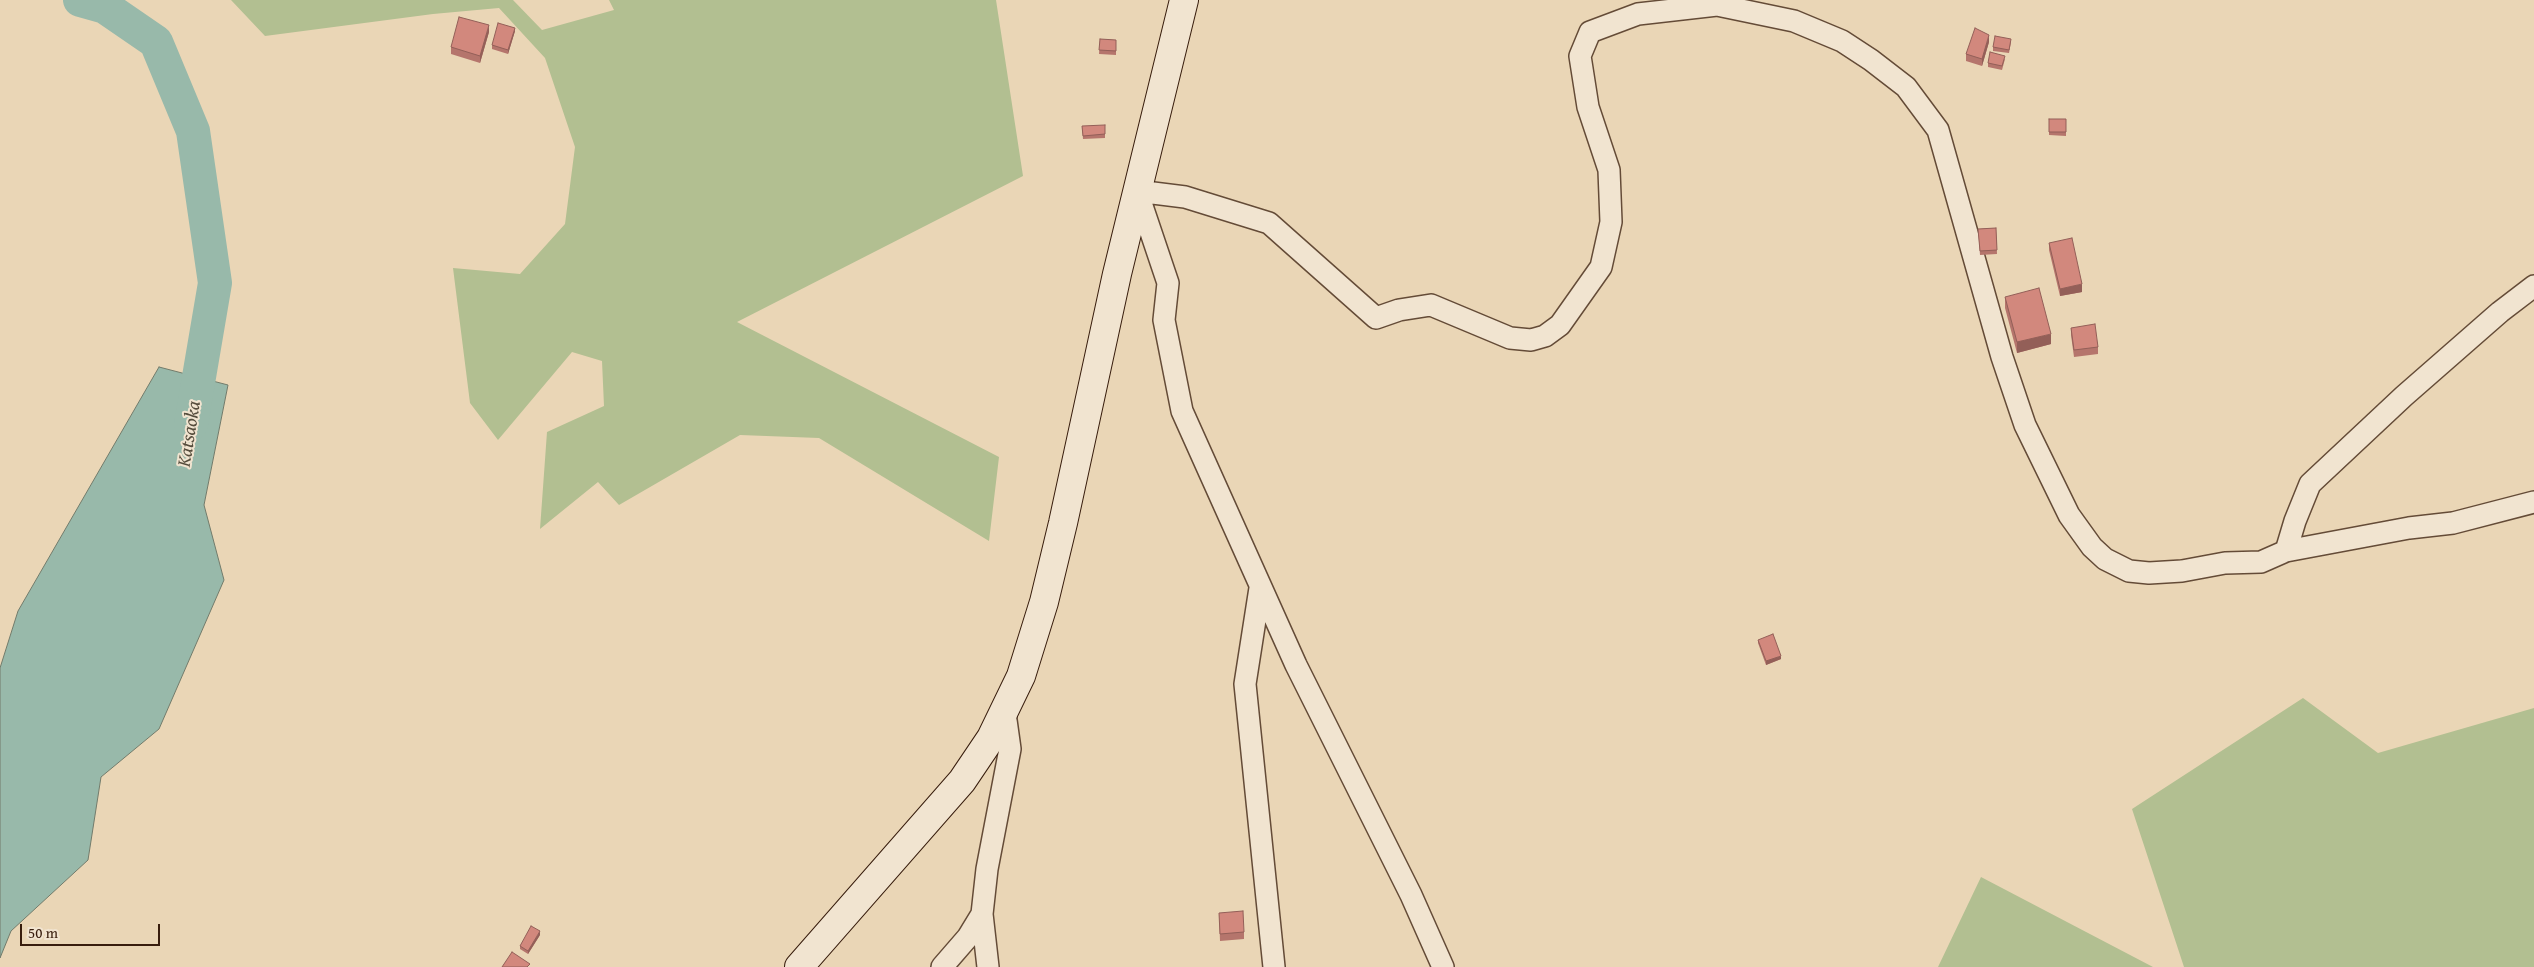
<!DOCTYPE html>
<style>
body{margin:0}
#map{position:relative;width:2534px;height:967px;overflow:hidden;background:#ead6b6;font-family:"Gentium Book Plus",serif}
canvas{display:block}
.scale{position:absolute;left:20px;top:924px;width:140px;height:22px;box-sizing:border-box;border:2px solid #381d0d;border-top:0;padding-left:6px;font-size:15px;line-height:18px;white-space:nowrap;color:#381d0d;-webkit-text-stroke:4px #f1e4d0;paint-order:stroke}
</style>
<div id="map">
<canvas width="2534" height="967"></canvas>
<div class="scale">50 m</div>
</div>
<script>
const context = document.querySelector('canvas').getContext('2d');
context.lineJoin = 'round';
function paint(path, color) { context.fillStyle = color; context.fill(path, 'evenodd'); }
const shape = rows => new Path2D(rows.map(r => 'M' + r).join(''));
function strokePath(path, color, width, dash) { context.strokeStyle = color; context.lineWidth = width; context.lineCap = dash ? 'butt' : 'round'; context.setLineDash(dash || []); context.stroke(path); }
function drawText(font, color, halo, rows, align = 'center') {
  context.font = font + ' "Gentium Book Plus",serif'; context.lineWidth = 4; context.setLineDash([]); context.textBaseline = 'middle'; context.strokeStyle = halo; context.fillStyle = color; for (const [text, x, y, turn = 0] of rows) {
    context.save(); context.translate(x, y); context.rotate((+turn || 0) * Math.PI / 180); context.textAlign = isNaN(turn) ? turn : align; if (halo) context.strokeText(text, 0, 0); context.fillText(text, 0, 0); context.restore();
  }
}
const green = shape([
 [231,0,513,0,542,30,614,10,609,0,996,0,1023,176,737,322,999,457,989,541,819,438,740,435,619,505,598,482,540,529,547,432,604,406,602,361,572,352,498,440,470,403,453,268,520,274,565,224,575,147,545,58,499,8,433,14,265,36],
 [2303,698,2378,753,2534,708,2534,967,2184,967,2132,809],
 [1981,877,2153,967,1938,967]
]);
const water = shape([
 [159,367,228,385,204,505,224,580,159,729,101,777,88,860,11,931,0,958,0,668,18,611,159,367]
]);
const river = shape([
 [80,0,105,7,156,42,193,131,215,283,191,424]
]);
const street = shape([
 [2286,551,2295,521,2310,484,2404,396,2500,312,2534,286],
 [1260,588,1245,684,1274,967],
 [982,914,988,967],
 [942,967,968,937,982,914,987,869,1010,749,1005,713],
 [1443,967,1411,895,1296,665,1182,411,1164,320,1168,283,1137,191,1185,197,1269,223,1376,318,1399,310,1431,305,1510,338,1531,340,1545,336,1560,325,1601,267,1611,222,1609,170,1588,107,1580,56,1590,32,1638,14,1717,5,1794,21,1842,41,1871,60,1906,87,1938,130,2002,357,2025,425,2069,515,2092,547,2105,559,2129,571,2149,573,2182,571,2225,563,2261,562,2286,551,2409,528,2453,523,2534,502]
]);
const secondary = shape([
 [799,967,962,781,991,738,1021,676,1044,602,1063,523,1117,274,1184,0]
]);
const wall = shape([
 [515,31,508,54,492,49,492,45],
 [489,32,480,63,451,54,451,47],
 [1100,39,1116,40,1116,55,1099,54],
 [1989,42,1982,66,1966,61,1966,54],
 [2011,42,2009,53,1993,51,1993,47],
 [2005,59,2002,70,1988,67,1988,63],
 [2049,119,2066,119,2066,136,2049,135],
 [1082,126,1105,134,1105,138,1083,139],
 [1996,228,1997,254,1980,255,1978,229],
 [2049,243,2082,292,2060,296,2049,250],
 [2005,297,2051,344,2017,353,2005,308],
 [2071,328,2098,347,2098,354,2074,357,2071,335],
 [1758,640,1781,659,1766,665,1758,643],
 [1219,913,1244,932,1244,939,1220,941],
 [540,935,528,954,520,949,520,946]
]);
const shadedWall = shape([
 [489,25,489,32,480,63,480,56],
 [515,28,515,31,508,54,508,50],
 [1989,35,1989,42,1982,66,1982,59],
 [2082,284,2082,292,2060,296,2060,289],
 [2051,334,2051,344,2017,353,2017,342],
 [1781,656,1781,659,1766,665,1766,661],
 [540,931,540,935,528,954,528,951]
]);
const building = shape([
 [459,17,489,25,480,56,451,47,459,17],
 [498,23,515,28,508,50,492,45,498,23],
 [1975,28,1989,35,1982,59,1966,54,1975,28],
 [1995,36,2011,39,2009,50,1993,47,1995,36],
 [1100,39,1116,40,1116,51,1099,50,1100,39],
 [1990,52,2005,56,2002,66,1988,63,1990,52],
 [2049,119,2066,119,2066,132,2049,132,2049,119],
 [1105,125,1105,134,1083,136,1082,126,1105,125],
 [1996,228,1997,250,1980,251,1978,229,1996,228],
 [2072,238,2082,284,2060,289,2049,243,2072,238],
 [2039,288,2051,334,2017,342,2005,297,2039,288],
 [2095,324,2098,347,2074,350,2071,328,2095,324],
 [1773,634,1781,656,1766,661,1758,640,1773,634],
 [1243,911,1244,932,1220,934,1219,913,1243,911],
 [531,926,540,931,528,951,520,946,531,926],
 [512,952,530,964,527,967,502,967,512,952]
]);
const waterNames = [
 ["Katsaoka",190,434,-81]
];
paint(green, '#b2bf91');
paint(water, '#98b9aa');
strokePath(water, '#727b6b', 1);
strokePath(river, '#98b9aa', 34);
strokePath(street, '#644b37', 24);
strokePath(secondary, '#381d0d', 30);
strokePath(street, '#f1e4d0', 21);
strokePath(secondary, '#f1e4d0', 28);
paint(wall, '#b5756c');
paint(shadedWall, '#935f58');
paint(building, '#d2887d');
strokePath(building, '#935f58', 1);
drawText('italic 19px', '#554c3c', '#f1e4d0', waterNames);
</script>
